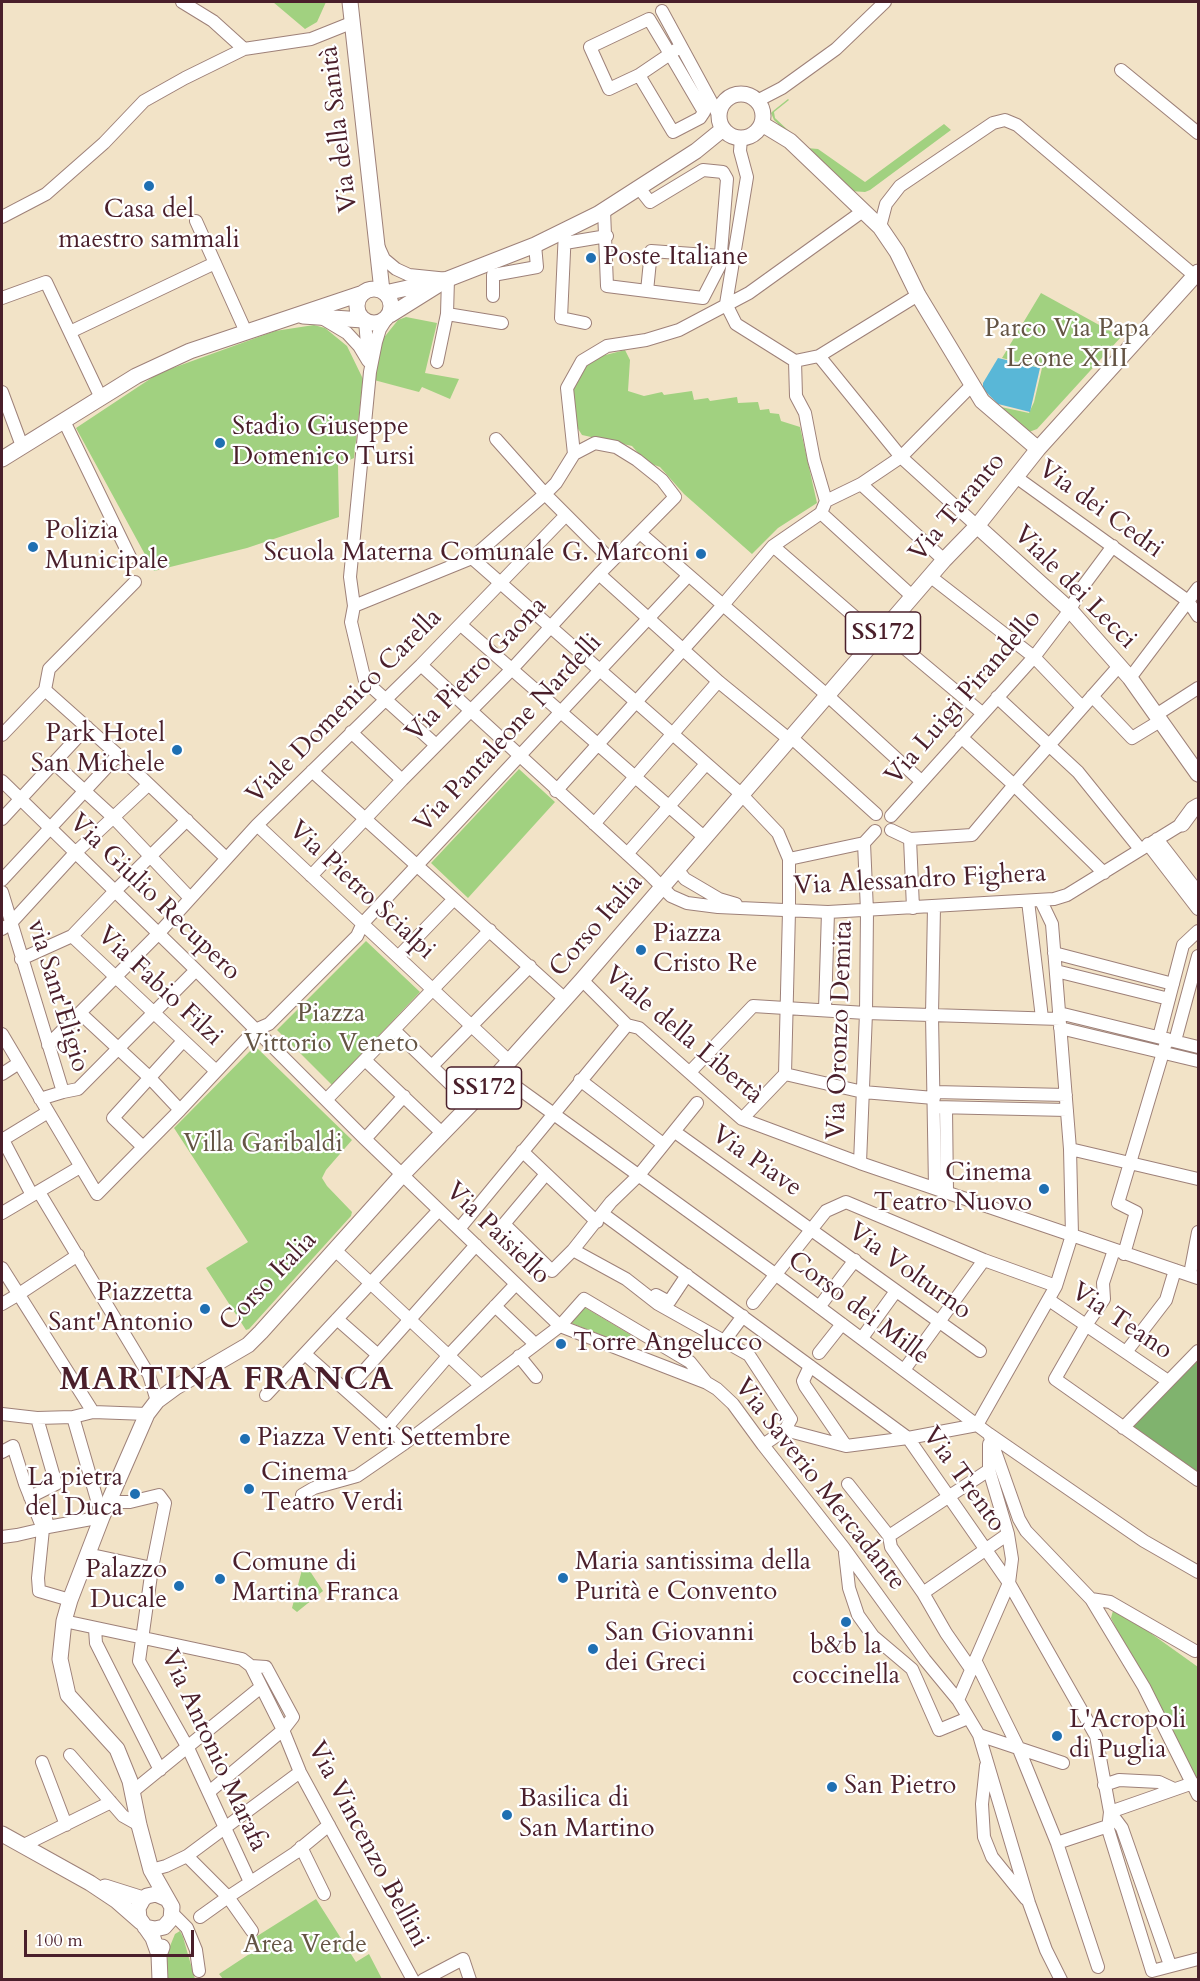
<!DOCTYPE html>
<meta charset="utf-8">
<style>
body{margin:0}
#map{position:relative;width:1200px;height:1981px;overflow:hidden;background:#f2e3c7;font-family:Cardo,serif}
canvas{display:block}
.frame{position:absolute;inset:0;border:3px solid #4a1f2b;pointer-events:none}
.scale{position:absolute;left:24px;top:1930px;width:170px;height:27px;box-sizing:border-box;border:3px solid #4a1f2b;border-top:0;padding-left:8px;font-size:18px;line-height:21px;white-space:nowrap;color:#4a1f2b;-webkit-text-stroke:4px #fff;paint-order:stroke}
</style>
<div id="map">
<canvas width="1200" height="1981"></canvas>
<div class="frame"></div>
<div class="scale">100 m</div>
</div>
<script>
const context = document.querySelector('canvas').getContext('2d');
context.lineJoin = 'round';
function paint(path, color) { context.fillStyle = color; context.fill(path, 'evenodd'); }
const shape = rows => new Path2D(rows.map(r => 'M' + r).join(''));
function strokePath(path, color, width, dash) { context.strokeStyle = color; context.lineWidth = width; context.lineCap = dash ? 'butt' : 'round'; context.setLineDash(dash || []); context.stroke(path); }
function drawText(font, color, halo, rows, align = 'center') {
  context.font = font + ' Cardo,serif'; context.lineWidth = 4.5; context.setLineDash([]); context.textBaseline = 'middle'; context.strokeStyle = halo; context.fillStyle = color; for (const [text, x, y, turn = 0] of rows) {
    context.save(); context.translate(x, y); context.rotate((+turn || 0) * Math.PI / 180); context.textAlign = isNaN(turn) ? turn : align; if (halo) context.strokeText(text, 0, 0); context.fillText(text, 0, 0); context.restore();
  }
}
const green = shape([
 [273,2,326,2,317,22,305,29],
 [788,99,789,100,774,112,775,118,807,148,818,149,865,182,944,124,951,130,870,190,865,192,850,191,774,120,771,113,773,111],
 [1041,293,1121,337,1037,429,1029,432,1001,407,1029,413,1034,402,1042,368,1002,358],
 [406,317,437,323,425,373,459,379,450,399,422,387,419,392,374,380,382,340,398,320],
 [314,325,325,328,347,346,363,379,354,458,338,465,339,517,247,548,154,571,76,428,159,373,275,331],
 [625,350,630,360,628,391,644,396,662,392,664,395,692,391,694,400,708,398,710,401,737,397,738,403,758,402,760,410,769,409,770,413,779,414,781,421,800,427,817,503,778,528,752,554,684,494,660,467,646,462,632,446,582,435,570,416,567,388,582,361],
 [519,769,555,802,468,898,431,863],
 [366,941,420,992,332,1085,277,1030],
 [255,1046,352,1140,326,1170,322,1178,327,1186,352,1212,351,1216,249,1329,246,1330,206,1268,248,1242,174,1128],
 [584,1307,631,1335,621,1343,571,1323],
 [304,1562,323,1591,297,1612,292,1608],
 [1114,1607,1198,1667,1198,1791,1111,1618],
 [316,1899,356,1962,369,1954,382,1979,223,1979,219,1974,260,1947,254,1938],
 [180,1931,183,1937,195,1979,165,1980,168,1951,175,1934]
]);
const forest = shape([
 [1198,1351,1198,1480,1123,1428]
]);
const water = shape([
 [998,358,1040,368,1030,412,998,404,983,389,983,383]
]);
const minor = shape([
 [182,2,213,21,244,49],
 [662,11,719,116],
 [1121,70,1198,133],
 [639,75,609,89,590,47,649,19,670,54,704,112,700,118,673,132,639,75,670,54,681,46],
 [757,101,782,88,836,49,885,2],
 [604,210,607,286,703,298,720,265,727,179,723,172,703,170,650,202,639,188],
 [2,217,46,194,104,143,144,101,185,78,244,49,311,39,351,23],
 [196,221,246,332],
 [880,227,886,204,900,186,993,123,1005,120,1017,125,1195,276],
 [565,230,561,318,585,323],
 [565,243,607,236],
 [379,248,384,259,396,269,409,275,448,279,447,314,502,323],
 [647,291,651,251,721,256],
 [493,296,493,275,537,267,535,245],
 [2,298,46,282,101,398],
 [726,304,736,324,795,361,819,356,918,295],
 [726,304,747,177,740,151,741,138],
 [322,318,347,333,359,346,368,361],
 [387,318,380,329,376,342,370,372,350,577,354,606,351,622,365,681,436,745],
 [365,321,368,356],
 [70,332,215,263],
 [819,356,901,457,977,526],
 [795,361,796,396,805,413,814,460,826,501],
 [437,362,447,314],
 [2,392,22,446],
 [64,421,130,557],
 [496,439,545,494,612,561],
 [1016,477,1188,601,1198,616],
 [861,484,944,560],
 [821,513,913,597],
 [640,533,828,696,921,781],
 [773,546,878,637],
 [472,558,741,794,778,833,789,859,789,911,785,1074,742,1119],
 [599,574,719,682,790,740],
 [931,577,1034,657,1082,707],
 [354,606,472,558,545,494,556,483,574,454,567,388,582,361,607,346,646,340,679,330,749,293,863,211],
 [461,625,704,837],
 [884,631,982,713],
 [421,665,648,873,671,896,687,903,718,907,828,912,1054,899,1067,895,1182,824],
 [1130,678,1198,588],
 [45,690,118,755,226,858],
 [45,690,49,669,135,582],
 [1092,696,1132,738,1160,721],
 [997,697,1078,772,1140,849],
 [1156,715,1198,688],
 [351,732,402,780],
 [2,735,45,690],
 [961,737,1014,785,1104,873],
 [792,738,876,814],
 [54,763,114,818,190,898],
 [312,771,565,999],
 [2,781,196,970,365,1139,560,1326,707,1383,717,1389,733,1404,763,1445,844,1548,925,1660,958,1700,979,1735,1029,1903,1046,1950,1061,1980],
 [556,791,723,605,773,546,821,513,826,501,861,484,901,457,971,386],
 [891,816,1034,657,1070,610,1081,589,1113,546],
 [2,819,87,727],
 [594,824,716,684],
 [257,825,508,1060],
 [891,830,910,839,972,835,1014,785,1119,666],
 [910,839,913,908],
 [1157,839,1198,892],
 [1148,844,1198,909],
 [627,854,706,764],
 [789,859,864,843],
 [677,869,685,879,697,886,719,899,736,904],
 [311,876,402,780,512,669,599,574,675,497,662,480,637,460,616,447,595,443,574,454],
 [2,880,118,755],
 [2,892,63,1092,40,1099],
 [1028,901,1042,1018],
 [934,907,932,1015,935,1187],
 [2,929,10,924,75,853,148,785],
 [72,936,216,1071],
 [1054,953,1173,984],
 [398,957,454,899],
 [21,959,72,936,115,891,187,820],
 [1056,971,1169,999],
 [582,980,627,1025,639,1028,742,1119,860,1163,1198,1278],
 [825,1010,828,912],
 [80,1013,149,1077,180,1110],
 [1059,1013,1198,1047],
 [1060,1028,1198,1061],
 [394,1030,471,1104],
 [2,1034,97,1194,180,1110,255,1030,269,1024,357,936,363,923,688,576],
 [1159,1037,1183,945,1198,931],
 [1175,1041,1198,956],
 [48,1045,158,934,257,825,421,665,566,515],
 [365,1060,442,1133],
 [432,1066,530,966],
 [690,1072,753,1006,866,1013,1060,1019],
 [497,1073,775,1274,989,1434,1144,1541,1198,1572],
 [2,1074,19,1063],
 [785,1074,863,1092,934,1098],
 [580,1080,663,1144],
 [63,1092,78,1089,196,970],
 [934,1092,1066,1095],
 [326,1100,490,930],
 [935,1107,1067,1110],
 [946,1108,947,1191],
 [675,1132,980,1351],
 [2,1138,32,1195],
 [365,1139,404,1096],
 [2,1140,48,1112],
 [143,1147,113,1118,183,1041],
 [1070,1149,1198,1179],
 [522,1151,597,1222],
 [860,1163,866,1013,867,911,864,843,875,831],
 [546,1174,504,1224,552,1271,573,1250,611,1202,639,1175,697,1103],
 [39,1192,149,1375,157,1401],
 [2,1213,80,1167],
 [603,1214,908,1438,1009,1583,1096,1736,1110,1812,1108,1829,1152,1971,1198,1959],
 [459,1229,627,1025],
 [335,1250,480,1385],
 [573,1250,626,1279,658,1304,749,1355,791,1419,785,1430,763,1445],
 [1114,1250,1103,1283,1104,1299,1086,1325,1055,1379,1198,1480],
 [1124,1254,1136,1212,1118,1203,1167,1039],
 [2,1268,93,1412],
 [1190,1274,1198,1232],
 [656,1295,669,1302,687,1275],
 [1049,1300,1168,1381],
 [753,1303,826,1211,846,1202,984,1260,1056,1286],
 [2,1304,19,1294,78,1255],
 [495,1306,535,1344],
 [819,1307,855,1260],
 [337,1319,378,1355],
 [862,1338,896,1291],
 [725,1340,743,1316],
 [1126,1352,1166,1300,1175,1270],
 [819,1353,842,1324],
 [305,1354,405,1443],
 [519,1356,536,1377],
 [810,1366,803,1381,805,1386,846,1446,908,1438,977,1425],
 [904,1370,984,1260],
 [347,1390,476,1245],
 [266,1395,439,1210],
 [2,1414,37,1418,73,1417,93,1412,147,1414],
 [977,1425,1056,1286,1072,1235,1070,1149,1052,924,1041,901],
 [387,1427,449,1355,516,1284],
 [1123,1428,1198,1351],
 [785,1430,846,1446],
 [989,1434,1019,1519,1026,1531,1091,1599,1144,1687,1198,1795],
 [2,1452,13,1446,25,1484,43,1529,38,1578,39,1591,70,1600],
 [848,1484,889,1536],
 [302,1495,314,1488,357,1476,405,1443,560,1326,584,1299,690,1362,706,1382],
 [30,1497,56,1484,37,1418],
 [109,1502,130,1502,159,1495,165,1503,152,1568,139,1661,188,1748,250,1882],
 [45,1514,48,1527,102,1517,73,1417],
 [2,1537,17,1535,43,1529],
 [845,1553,849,1588,858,1615,873,1636,912,1669,939,1730,968,1718],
 [87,1554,152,1568],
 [923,1593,1008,1534],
 [1091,1599,1110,1602,1195,1651],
 [64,1621,242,1659,251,1666,283,1730,300,1772,413,1980],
 [95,1629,96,1643,160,1770],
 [975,1660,1018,1747,1057,1843,1098,1967],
 [971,1669,946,1633,923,1593,891,1547,889,1536,989,1470],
 [958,1700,1009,1583,1012,1559,1008,1534,989,1470,989,1444],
 [979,1735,1063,1763],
 [70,1755,123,1816,139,1825],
 [42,1762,66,1825],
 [986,1766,982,1804,984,1837,992,1857,1026,1899],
 [1104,1785,1119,1780,1159,1782,1174,1789],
 [132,1792,261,1687],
 [209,1792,283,1730,293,1717,266,1667,251,1666],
 [1057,1843,1108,1826],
 [24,1845,111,1802],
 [301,1847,324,1894],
 [187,1856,228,1897,295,1853,329,1825],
 [151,1870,166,1866,187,1856,300,1772],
 [172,1913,187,1928,196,1950,199,1971],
 [200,1917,228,1897,252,1931],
 [1170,1965,1122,1828,1110,1812,1193,1783],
 [423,1980,463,1959,470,1980]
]);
const major = shape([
 [350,2,382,291],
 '719 116a22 22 0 1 1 44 0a22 22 0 1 1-44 0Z',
 [762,124,790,141,880,227,897,252,918,295,982,401,1038,449],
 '357 306a17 17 0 1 1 34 0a17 17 0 1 1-34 0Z',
 [385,293,448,279,535,245,598,214,696,151,723,129],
 [390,315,438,285],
 [303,316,363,320],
 [2,459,136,376,190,351,363,293],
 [977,526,1070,610,1130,678,1198,774],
 [1182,824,1193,809,1198,806],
 [2,1834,90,1883,117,1901,141,1922],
 [105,1887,143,1899],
 [145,1927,155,1929,164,1927,171,1919,172,1907,151,1870,139,1825,130,1781,117,1749,68,1695,60,1659,64,1621,70,1600,102,1517,147,1414,157,1401,176,1387,248,1345,261,1332,403,1174,471,1104,582,980,944,560,977,526,1038,449,1198,272],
 [159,1955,153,1938,139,1918,138,1908,143,1899,147,1896,156,1894,165,1898],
 [160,1980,159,1955,162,1947]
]);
const markers = [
 [149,186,6,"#1f6fb2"],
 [591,258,6,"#1f6fb2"],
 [220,443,6,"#1f6fb2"],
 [33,547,6,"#1f6fb2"],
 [701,554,6,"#1f6fb2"],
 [177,750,6,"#1f6fb2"],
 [641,950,6,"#1f6fb2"],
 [1044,1189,6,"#1f6fb2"],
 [205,1309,6,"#1f6fb2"],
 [561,1344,6,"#1f6fb2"],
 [245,1439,6,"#1f6fb2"],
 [249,1489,6,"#1f6fb2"],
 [135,1494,6,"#1f6fb2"],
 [563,1578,6,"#1f6fb2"],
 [220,1579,6,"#1f6fb2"],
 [179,1586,6,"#1f6fb2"],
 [846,1622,6,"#1f6fb2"],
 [593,1649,6,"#1f6fb2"],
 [1057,1736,6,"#1f6fb2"],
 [832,1787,6,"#1f6fb2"],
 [507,1815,6,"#1f6fb2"]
];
const shields = [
 [883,633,75],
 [484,1088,75]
];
const shieldNames = [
 ["SS172",883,633],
 ["SS172",484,1088]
];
const streetNames = [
 ["Via della Sanità",340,129,-97],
 ["Via Taranto",958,508,-50],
 ["Via dei Cedri",1100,510,36],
 ["Viale dei Lecci",1074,588,45],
 ["Via Pietro Gaona",477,670,-46],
 ["Via Luigi Pirandello",964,698,-49],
 ["Viale Domenico Carella",345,707,-45],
 ["Via Pantaleone Nardelli",509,734,-47],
 ["Via Alessandro Fighera",920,881,-3],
 ["Via Pietro Scialpi",361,891,43],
 ["Via Giulio Recupero",154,898,44],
 ["Corso Italia",597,926,-49],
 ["Via Fabio Filzi",159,987,43],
 ["via Sant'Eligio",57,996,73],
 ["Via Oronzo Demita",841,1030,-88],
 ["Viale della Libertà",683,1036,40],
 ["Via Piave",756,1162,35],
 ["Via Paisiello",497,1234,44],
 ["Via Volturno",909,1272,36],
 ["Corso Italia",269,1282,-46],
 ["Corso dei Mille",858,1309,37],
 ["Via Teano",1121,1322,34],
 ["Via Trento",963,1480,54],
 ["Via Saverio Mercadante",819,1485,52],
 ["Via Antonio Marafa",213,1751,65],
 ["Via Vincenzo Bellini",367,1845,62]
];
const poiNames = [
 ["Casa del",149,211,"center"],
 ["maestro sammali",149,241,"center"],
 ["Poste Italiane",603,258],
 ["Stadio Giuseppe",232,428],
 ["Domenico Tursi",232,458],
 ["Polizia",45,532],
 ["Municipale",45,562],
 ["Scuola Materna Comunale G. Marconi",689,554,"right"],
 ["Park Hotel",165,735,"right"],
 ["San Michele",165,765,"right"],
 ["Piazza",653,935],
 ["Cristo Re",653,965],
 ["Cinema",1032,1174,"right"],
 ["Teatro Nuovo",1032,1204,"right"],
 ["Piazzetta",193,1294,"right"],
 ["Sant'Antonio",193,1324,"right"],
 ["Torre Angelucco",573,1344],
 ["Piazza Venti Settembre",257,1439],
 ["Cinema",261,1474],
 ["Teatro Verdi",261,1504],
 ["La pietra",123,1479,"right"],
 ["del Duca",123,1509,"right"],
 ["Maria santissima della",575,1563],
 ["Purità e Convento",575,1593],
 ["Comune di",232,1564],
 ["Martina Franca",232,1594],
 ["Palazzo",167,1571,"right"],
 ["Ducale",167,1601,"right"],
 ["San Giovanni",605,1634],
 ["dei Greci",605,1664],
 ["b&b la",846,1647,"center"],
 ["coccinella",846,1677,"center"],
 ["L'Acropoli",1069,1721],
 ["di Puglia",1069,1751],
 ["San Pietro",844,1787],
 ["Basilica di",519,1800],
 ["San Martino",519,1830]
];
const parkNames = [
 ["Parco Via Papa",1067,330],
 ["Leone XIII",1067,360],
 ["Piazza",331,1015],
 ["Vittorio Veneto",331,1045],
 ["Villa Garibaldi",263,1145],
 ["Area Verde",305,1946]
];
const districtNames = [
 ["MARTINA FRANCA",227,1382]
];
paint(green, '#a1d180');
paint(forest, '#80b36e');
paint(water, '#59b7d7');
strokePath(minor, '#9e8179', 14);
strokePath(major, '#9e8179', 17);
strokePath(minor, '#fff', 12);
strokePath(major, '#fff', 15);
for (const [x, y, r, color] of markers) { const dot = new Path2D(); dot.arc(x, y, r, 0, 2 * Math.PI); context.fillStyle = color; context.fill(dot); strokePath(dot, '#fff', 2); }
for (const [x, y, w] of shields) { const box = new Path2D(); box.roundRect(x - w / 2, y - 21, w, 42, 4.5); context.fillStyle = '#fff'; context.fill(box); strokePath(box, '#4a1f2b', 1.5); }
drawText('bold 24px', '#4a1f2b', null, shieldNames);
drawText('26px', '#4a1f2b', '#fff', streetNames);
drawText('26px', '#4a1f2b', '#fff', poiNames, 'left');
drawText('26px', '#645444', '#fff', parkNames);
context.letterSpacing = '1.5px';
drawText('bold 32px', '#4a1f2b', '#fff', districtNames);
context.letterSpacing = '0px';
</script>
